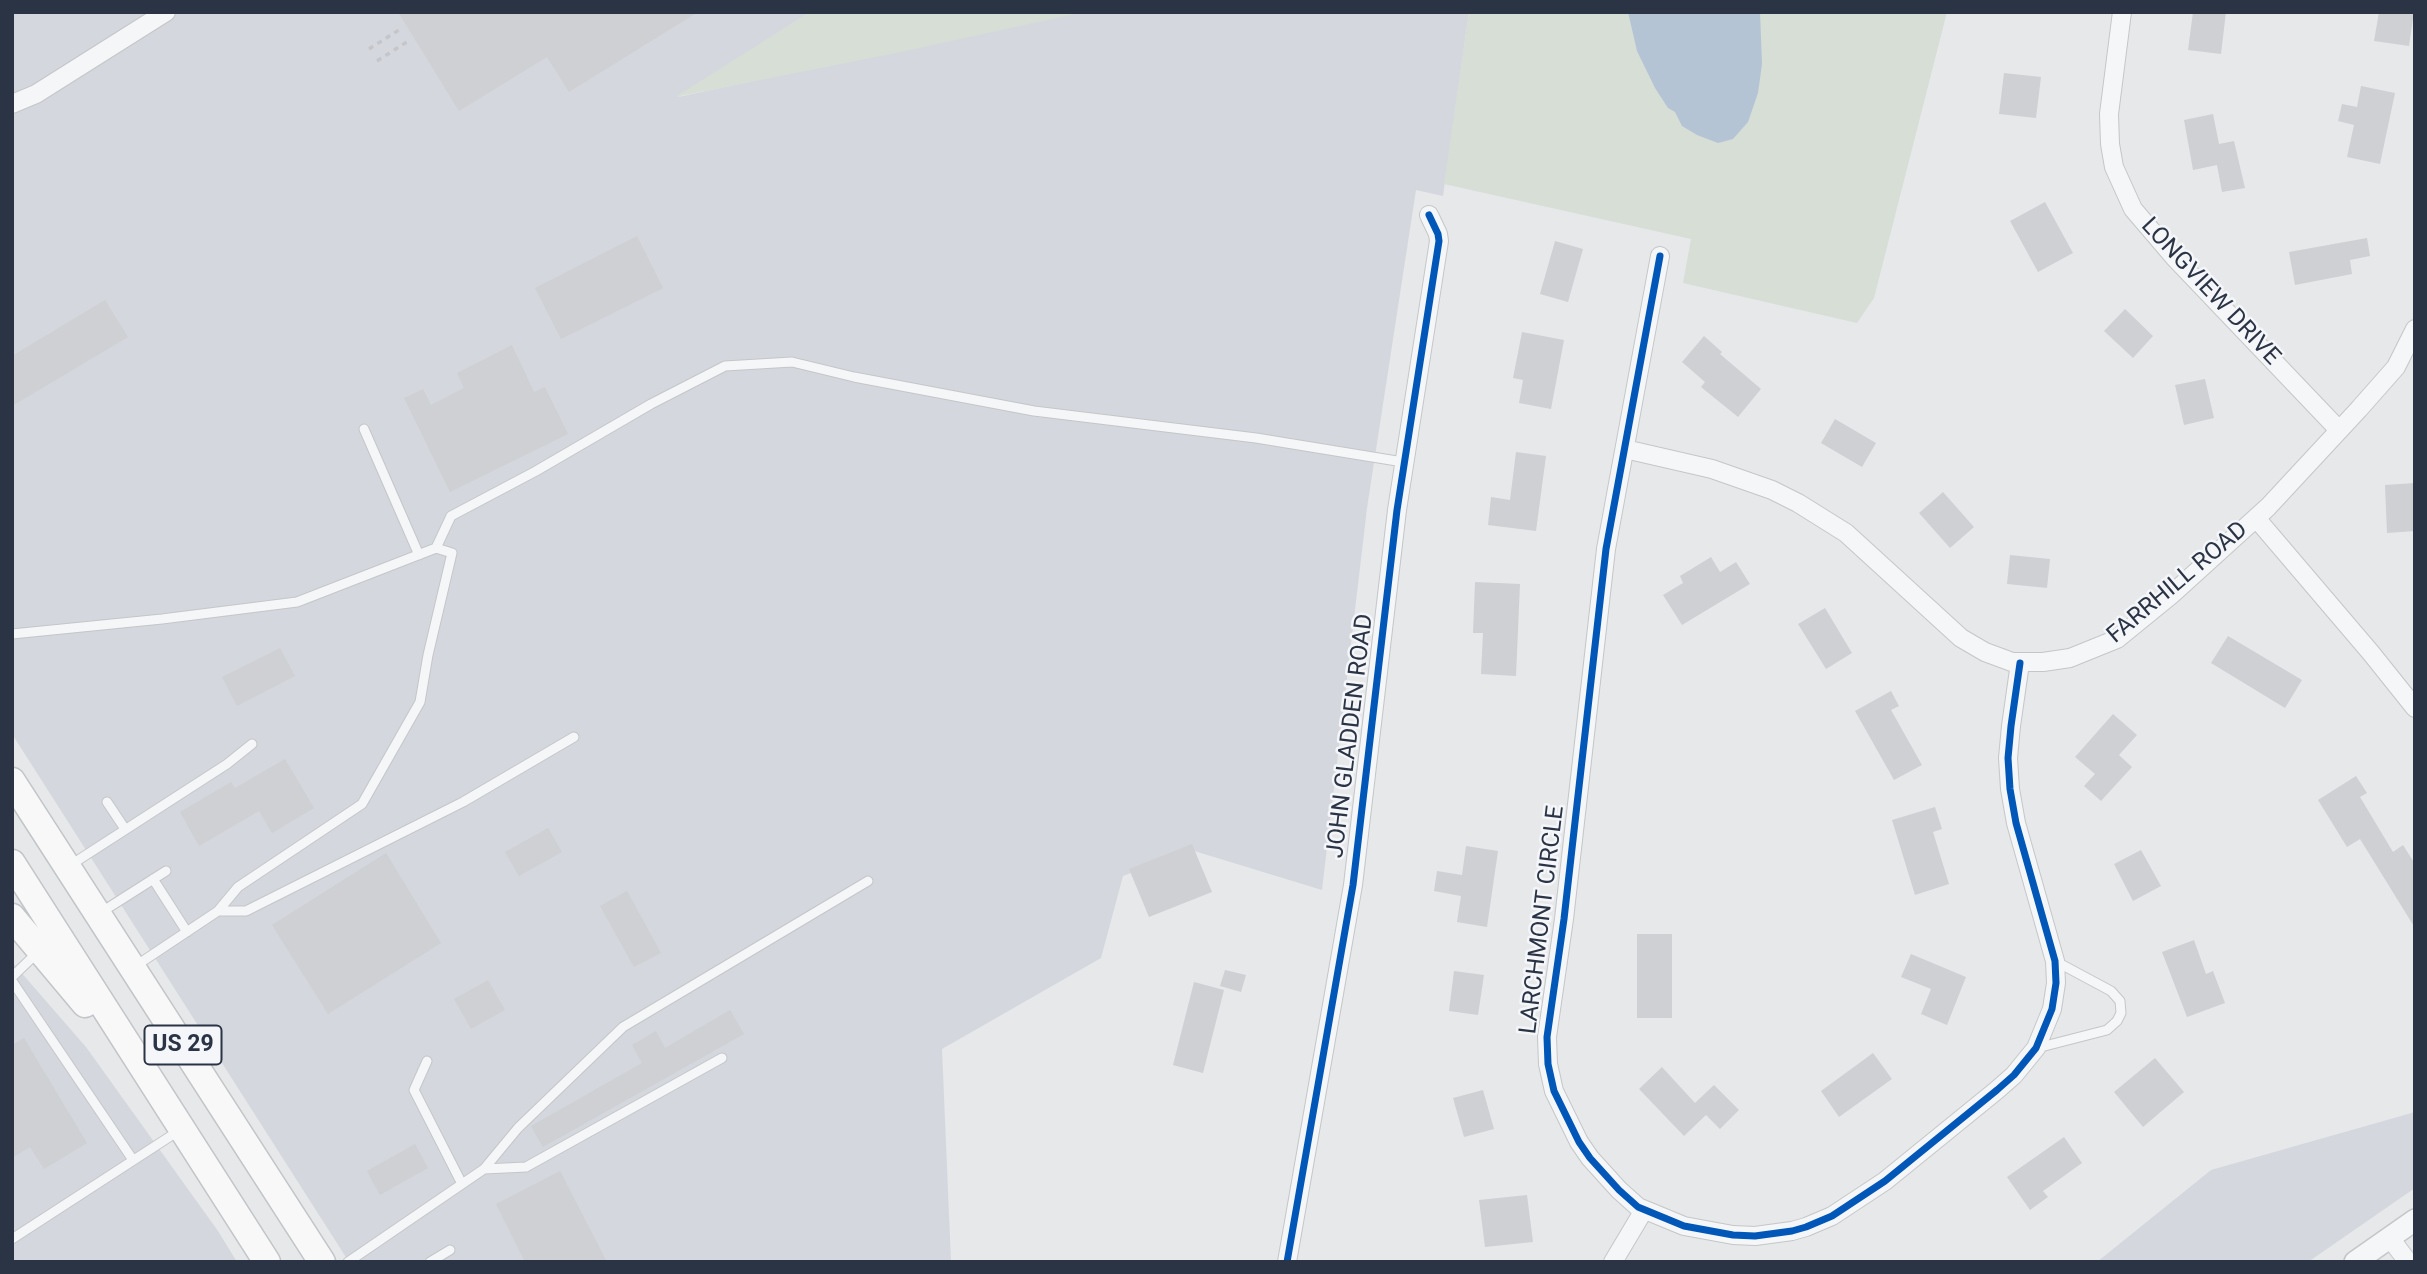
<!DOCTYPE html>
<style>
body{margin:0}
#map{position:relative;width:2427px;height:1274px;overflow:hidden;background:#e6e8ea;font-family:Roboto,sans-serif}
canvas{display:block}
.frame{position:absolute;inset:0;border:14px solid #2b3445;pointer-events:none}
</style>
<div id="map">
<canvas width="2427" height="1274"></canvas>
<div class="frame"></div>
</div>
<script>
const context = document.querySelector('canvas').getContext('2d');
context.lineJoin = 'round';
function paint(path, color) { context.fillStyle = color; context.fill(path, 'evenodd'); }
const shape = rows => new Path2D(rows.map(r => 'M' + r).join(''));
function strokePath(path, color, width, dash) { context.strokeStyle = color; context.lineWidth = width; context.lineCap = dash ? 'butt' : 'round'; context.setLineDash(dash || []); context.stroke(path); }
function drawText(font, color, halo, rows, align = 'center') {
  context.font = font + ' Roboto,sans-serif'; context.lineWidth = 5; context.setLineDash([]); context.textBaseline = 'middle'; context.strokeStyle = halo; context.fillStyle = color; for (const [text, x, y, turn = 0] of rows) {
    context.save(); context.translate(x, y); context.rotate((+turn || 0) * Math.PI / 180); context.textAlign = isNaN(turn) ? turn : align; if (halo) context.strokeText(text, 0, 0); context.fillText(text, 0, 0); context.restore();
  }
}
const built = shape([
 [12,12,810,12,678,97,1074,12,1469,12,1443,196,1416,190,1367,508,1322,890,1191,850,1123,876,1101,958,942,1049,951,1262,349,1262,12,734],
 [12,962,86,1047,218,1231,237,1262,12,1262],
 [2415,1112,2415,1188,2308,1262,2097,1262,2211,1170]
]);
const green = shape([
 [810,12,1084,12,901,52,675,97],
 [1469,12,1947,12,1874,298,1857,323,1683,283,1691,239,1444,184]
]);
const water = shape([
 [1628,12,1760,12,1762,64,1758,93,1748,122,1733,139,1718,143,1697,135,1682,126,1675,112,1668,108,1655,88,1637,51]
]);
const building = shape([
 [398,12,698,12,569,92,547,57,459,111],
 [2193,12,2226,12,2221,54,2188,50],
 [2379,12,2414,12,2409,46,2374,41],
 [2004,73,2041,77,2036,118,1999,114],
 [2361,86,2395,93,2380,164,2347,157,2354,125,2338,121,2342,104,2357,107],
 [2213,114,2219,144,2234,141,2245,188,2222,192,2217,165,2193,170,2184,120],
 [2045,202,2073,253,2038,272,2010,221],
 [637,236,663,288,561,339,535,288],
 [2367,238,2370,256,2350,260,2352,274,2295,285,2289,252],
 [1555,241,1583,249,1568,302,1540,294],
 [105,300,128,337,12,406,12,356],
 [2125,309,2153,336,2133,358,2104,331],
 [1522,332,1564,340,1551,409,1519,403,1523,380,1513,378],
 [1704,336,1722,352,1720,354,1761,389,1738,417,1701,387,1705,382,1682,362],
 [512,345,534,392,545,387,568,434,450,492,404,398,423,389,431,405,464,388,457,373],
 [2205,379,2214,418,2184,425,2175,385],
 [1835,419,1876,443,1862,467,1821,443],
 [1516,452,1546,456,1536,531,1488,525,1491,497,1510,500],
 [2415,483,2415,531,2387,533,2385,485],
 [1943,492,1974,527,1950,548,1919,513],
 [2010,555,2050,559,2047,588,2007,584],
 [1711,557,1720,572,1736,562,1750,584,1682,625,1663,595,1683,583,1680,576],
 [1475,582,1520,584,1516,676,1481,674,1483,633,1473,633],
 [1825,608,1852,653,1826,669,1798,624],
 [2228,636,2302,680,2285,708,2211,663],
 [280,648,295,676,237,706,222,677],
 [1891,691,1899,706,1891,710,1922,765,1894,780,1855,711],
 [2113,714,2137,735,2119,755,2132,767,2101,801,2084,786,2095,774,2075,757],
 [285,759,314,808,272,833,259,811,199,846,180,812,231,782,235,788],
 [2356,776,2367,793,2360,797,2393,852,2403,845,2415,864,2415,928,2360,839,2347,847,2318,800],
 [1935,807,1942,829,1933,832,1949,884,1915,895,1892,820],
 [548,828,562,852,519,876,505,852],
 [1192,844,1212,892,1149,917,1129,869],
 [1466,846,1498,851,1487,927,1457,922,1461,896,1434,891,1437,871,1462,875],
 [2141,850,2161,886,2133,901,2114,864],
 [386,853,441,943,328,1014,272,925],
 [627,891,661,953,634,967,600,906],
 [1637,934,1672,934,1672,1018,1637,1018],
 [2194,940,2206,974,2213,971,2225,1003,2187,1017,2162,952],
 [1911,954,1966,977,1947,1025,1921,1014,1931,989,1901,977],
 [1225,970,1246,975,1241,992,1220,986],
 [1454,971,1484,975,1478,1015,1449,1011],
 [488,980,505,1010,471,1029,454,999],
 [1194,982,1224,990,1203,1073,1173,1065],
 [730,1010,744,1034,543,1147,531,1126,642,1063,632,1045,656,1031,665,1048],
 [24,1038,87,1143,44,1169,30,1147,12,1158,12,1045],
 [1873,1053,1892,1079,1839,1117,1821,1091],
 [2155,1058,2184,1092,2143,1127,2114,1092],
 [1662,1067,1695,1103,1714,1085,1739,1110,1720,1129,1706,1115,1684,1136,1639,1089],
 [1483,1090,1494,1129,1464,1137,1453,1098],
 [2064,1137,2082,1163,2043,1191,2048,1197,2030,1210,2007,1177],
 [415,1144,428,1168,380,1195,367,1171],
 [560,1171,607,1262,525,1262,496,1204],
 [1527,1195,1533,1242,1485,1247,1479,1200]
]);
const path = shape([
 [369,49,402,28],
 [377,61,410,40]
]);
const service = shape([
 [364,429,419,555],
 [436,548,451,516,536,471,651,404,725,366,792,362,854,377,1034,411,1256,438,1403,462],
 [12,634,162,619,297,602,436,548,452,553,428,655,420,702,362,804,238,887,218,911,134,967],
 [107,802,125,829],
 [69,866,227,764,252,744],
 [153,879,187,932],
 [218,911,246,911,463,802,574,737],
 [100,913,166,871],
 [12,977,39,951],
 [12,981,133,1160],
 [2037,1048,2107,1030,2117,1021,2121,1013,2120,1001,2111,991,2055,961],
 [427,1061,414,1090,462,1184],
 [484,1169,526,1167,722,1058],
 [12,1239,180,1130],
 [348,1262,484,1169,518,1128,623,1027,868,881],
 [430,1262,450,1250]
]);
const minor = shape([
 [2122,12,2109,114,2110,144,2114,167,2133,209,2174,257,2339,430],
 [12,104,36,94,166,12],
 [1660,256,1606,549,1564,919,1547,1037,1548,1064,1554,1091,1579,1142,1590,1158,1619,1190,1638,1207,1684,1226,1733,1235,1755,1236,1792,1231,1806,1227,1832,1216,1885,1181,1997,1090,2014,1075,2036,1048,2052,1009,2056,983,2055,961,2016,823,2010,789,2008,758,2011,726,2020,663],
 [1625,449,1712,469,1772,490,1798,503,1846,533,1961,638,1985,652,2012,662,2043,662,2070,658,2117,639,2171,595,2268,507,2359,409,2396,367,2415,329],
 [2256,518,2371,653,2415,708],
 [2390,1238,2408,1262],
 [1287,1262,1353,885,1397,510,1439,241,1438,234,1429,215],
 [1613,1262,1644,1210]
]);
const tertiary = shape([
 [2355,1262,2415,1220]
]);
const primary = shape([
 [12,781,322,1262],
 [12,863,267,1262],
 [12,917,85,1004]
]);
const cycleway = shape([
 [1660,256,1606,549,1564,919,1547,1037,1548,1064,1554,1091,1579,1142,1590,1158,1619,1190,1638,1207,1684,1226,1733,1235,1755,1236,1792,1231,1806,1227,1832,1216,1885,1181,1997,1090,2014,1075,2036,1048,2052,1009,2056,983,2055,961,2016,823,2010,789,2008,758,2011,726,2020,663],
 [1287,1262,1353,885,1397,510,1439,241,1438,234,1429,215]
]);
const shields = [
 [183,1045,77]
];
const shieldNames = [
 ["US 29",183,1045]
];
const streetNames = [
 ["LONGVIEW DRIVE",2210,292,47],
 ["FARRHILL ROAD",2178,583,-40],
 ["JOHN GLADDEN ROAD",1351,736,-83],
 ["LARCHMONT CIRCLE",1543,920,-83]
];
paint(built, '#d4d7dd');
paint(green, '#d6ded6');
paint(water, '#b4c4d5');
paint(building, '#ced0d3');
strokePath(service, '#c4c6c8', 11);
strokePath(minor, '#c4c6c8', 20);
strokePath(tertiary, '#c4c6c8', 24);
strokePath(primary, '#c2c5c8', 29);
strokePath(path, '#c5c6ca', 3.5, [5, 5]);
strokePath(service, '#f5f6f7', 9);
strokePath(minor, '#f5f6f7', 18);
strokePath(tertiary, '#f5f6f7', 21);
strokePath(primary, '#f8f8f8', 26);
strokePath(cycleway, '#0057b8', 7);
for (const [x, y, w] of shields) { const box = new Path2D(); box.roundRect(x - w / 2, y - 19.5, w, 39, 5); context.fillStyle = '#f4f6f9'; context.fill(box); strokePath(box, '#2b3445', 2); }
drawText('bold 23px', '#2b3445', null, shieldNames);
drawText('24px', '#2b3445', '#f4f6f9', streetNames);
</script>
